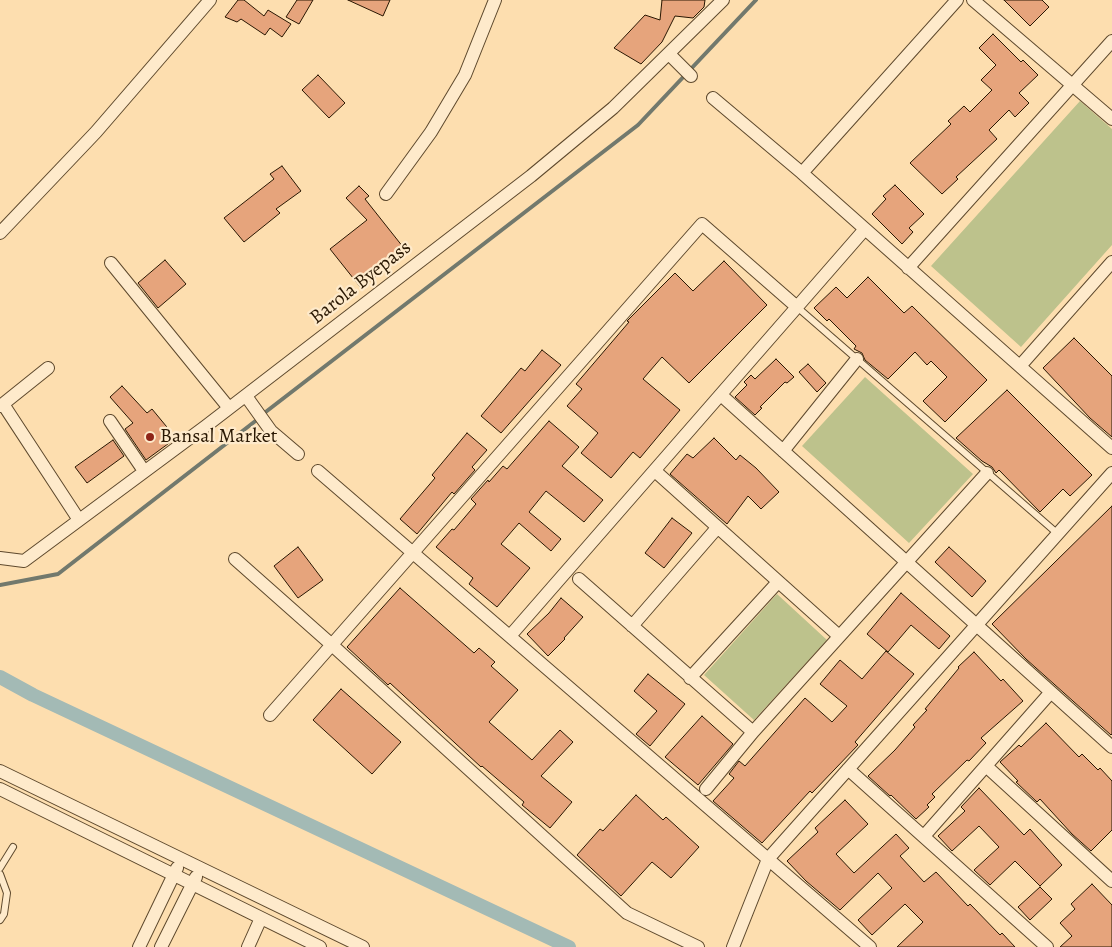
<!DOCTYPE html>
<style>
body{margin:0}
canvas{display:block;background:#fddeaf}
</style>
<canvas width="1112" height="947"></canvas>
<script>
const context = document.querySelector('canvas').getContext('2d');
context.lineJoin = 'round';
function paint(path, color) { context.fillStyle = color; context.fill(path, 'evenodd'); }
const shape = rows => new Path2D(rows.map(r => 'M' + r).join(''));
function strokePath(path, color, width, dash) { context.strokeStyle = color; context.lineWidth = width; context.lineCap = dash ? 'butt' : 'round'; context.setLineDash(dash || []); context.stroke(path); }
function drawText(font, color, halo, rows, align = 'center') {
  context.font = font + ' Alegreya,serif'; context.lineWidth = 4.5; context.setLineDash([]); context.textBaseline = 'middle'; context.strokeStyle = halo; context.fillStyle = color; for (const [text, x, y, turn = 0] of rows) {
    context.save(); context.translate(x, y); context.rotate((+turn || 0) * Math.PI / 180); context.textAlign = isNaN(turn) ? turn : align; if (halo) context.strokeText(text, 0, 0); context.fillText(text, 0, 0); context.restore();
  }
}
const green = shape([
 [1080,101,1112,129,1112,245,1021,347,931,266],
 [865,377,973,474,909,543,802,446],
 [777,594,827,640,754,720,704,675]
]);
const stream = shape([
 [263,414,638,125,756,0],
 [0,585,58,574,258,419]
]);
const canal = shape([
 [0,677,33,695,569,947]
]);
const building = shape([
 [238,0,244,0,264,16,268,10,291,24,282,37,270,28,265,35,241,19,237,22,225,17,238,0],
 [297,0,313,0,299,24,286,17,297,0],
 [348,0,390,0,383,16,348,0],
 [662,0,705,0,704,7,693,18,675,16,662,42,641,64,614,48,645,15,660,20,662,0],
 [1004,0,1042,0,1049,7,1030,26,1004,0],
 [993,34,1021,62,1023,60,1038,75,1019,93,1029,103,1015,117,1009,110,989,130,997,139,956,177,958,179,942,194,910,163,951,124,948,121,964,106,970,112,992,90,981,80,996,65,979,48,993,34],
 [318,75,345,103,329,118,302,90,318,75],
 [282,166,301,191,276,209,280,213,244,242,224,218,274,179,270,174,282,166],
 [895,185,924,214,909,228,913,232,902,244,872,214,886,199,883,196,895,185],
 [359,186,369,196,365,199,407,252,361,288,330,249,367,220,346,198,359,186],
 [165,260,186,284,158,308,138,283,165,260],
 [724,261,767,305,689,383,662,357,643,379,680,410,640,458,633,452,611,478,581,453,598,433,567,406,582,389,576,384,629,322,627,321,675,273,693,291,724,261],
 [868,277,904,313,912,306,987,380,945,422,923,401,947,377,931,361,927,365,915,352,888,379,865,360,862,353,854,349,856,346,829,319,827,321,814,308,836,287,847,298,868,277],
 [1074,338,1112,376,1112,437,1090,418,1043,368,1074,338],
 [542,350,561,365,501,433,481,416,521,368,525,371,542,350],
 [776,359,794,377,787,383,785,382,760,407,762,408,755,415,735,397,747,385,744,382,751,375,755,379,776,359],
 [808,364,826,383,817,392,799,372,808,364],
 [122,386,147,413,152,409,176,438,146,460,125,429,133,423,110,397,122,386],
 [1007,390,1092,475,1070,496,1063,489,1040,512,999,470,996,473,992,467,982,461,956,438,1007,390],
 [549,421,579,447,562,466,603,500,584,522,546,491,529,512,561,539,551,551,519,523,501,544,530,568,497,607,469,584,473,578,436,547,452,529,454,530,476,504,471,499,488,480,489,482,503,466,507,469,549,421],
 [467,433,487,450,472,467,475,470,454,494,452,492,417,534,400,519,435,478,432,475,467,433],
 [714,438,736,460,740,455,756,468,779,492,761,509,748,496,727,524,670,474,687,454,693,458,714,438],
 [113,440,124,456,87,483,75,467,113,440],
 [1112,506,1112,734,1111,735,1026,659,992,624,1112,506],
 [672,518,692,533,664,568,645,553,672,518],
 [298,547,323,580,298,598,274,566,298,547],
 [949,547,986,581,972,597,935,562,949,547],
 [400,588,474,653,479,648,495,662,491,666,518,690,489,722,532,760,560,730,573,742,541,776,572,802,550,828,522,805,524,802,482,766,481,767,390,683,388,685,347,647,400,588],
 [901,593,950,636,939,649,911,625,888,652,867,634,901,593],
 [561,598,583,617,564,638,565,639,548,656,527,634,549,613,561,598],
 [886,651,914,674,855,742,858,745,812,793,810,791,762,843,713,801,734,778,729,774,739,761,745,766,805,698,832,722,847,706,820,684,840,660,862,679,886,651],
 [974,652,1001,681,1003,679,1023,701,981,738,986,743,969,761,967,760,932,794,935,797,927,805,929,807,916,819,891,795,890,796,868,776,895,750,915,727,913,725,927,710,925,709,959,668,958,667,974,652],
 [648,674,685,704,650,746,636,734,657,711,634,691,648,674],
 [341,689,401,742,372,774,313,720,341,689],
 [702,716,733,744,698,785,665,757,702,716],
 [1046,723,1079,757,1082,754,1098,770,1100,768,1112,781,1112,830,1091,851,1072,834,1040,799,1037,802,1016,782,1018,781,1000,762,1019,745,1021,747,1046,723],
 [979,788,1024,835,1030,829,1062,865,1040,886,1015,861,990,885,974,870,999,847,979,826,952,851,938,836,965,811,961,807,979,788],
 [636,795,663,820,666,817,699,847,671,878,652,862,621,896,577,855,600,829,603,831,636,795],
 [845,800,868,824,836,854,854,873,896,834,909,848,900,856,924,882,936,872,968,906,970,904,1000,935,1002,933,1015,947,897,947,923,922,905,904,872,935,858,920,892,888,878,873,840,910,806,881,787,861,818,832,815,828,845,800],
 [1092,884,1112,905,1112,947,1060,947,1072,936,1060,923,1075,909,1071,904,1092,884],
 [1040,887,1052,899,1030,920,1018,907,1040,887]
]);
const lane = shape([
 [797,307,1058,534],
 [0,868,13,847],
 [0,874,7,893,4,914,0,920]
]);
const street = shape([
 [973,0,1112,119],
 [669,54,691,76],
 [713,98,802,173,1112,448],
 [802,173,957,0],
 [386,194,431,132,465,75,495,0],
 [0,233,96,132,210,0],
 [111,263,229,408],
 [908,268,1112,41],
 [1020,366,1112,262],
 [721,395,1112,747],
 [246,396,271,431,298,454],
 [3,404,48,368],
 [0,406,3,404,79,520],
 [110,421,144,471],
 [783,451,857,359],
 [318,471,870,947],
 [655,471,839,636],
 [0,558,24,561,206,426,531,176,613,108,723,0],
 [235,559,332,645,627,913,698,947],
 [579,579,753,732],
 [632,626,717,528],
 [510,636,865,229],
 [690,678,778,582],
 [270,715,702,224,797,307],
 [986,766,1112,881],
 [848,769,1047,947],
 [0,771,363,947],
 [0,789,320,947],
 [706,789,753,732,987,473],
 [924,836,1051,692],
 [139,947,177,868],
 [161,947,196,877],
 [248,947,261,918],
 [733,947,768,859,1112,473]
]);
const markers = [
 [150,437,5,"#8f2418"]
];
const streetNames = [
 ["Barola Byepass",361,283,-38]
];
const poiNames = [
 ["Bansal Market",160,437]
];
paint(green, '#bdc28c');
strokePath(stream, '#72796d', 4);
strokePath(canal, '#a3bab5', 14);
paint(building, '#e6a47c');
strokePath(building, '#291702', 1);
strokePath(lane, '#5e492d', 8);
strokePath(street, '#5e492d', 14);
strokePath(lane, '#feeacb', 6);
strokePath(street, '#feeacb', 12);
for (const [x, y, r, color] of markers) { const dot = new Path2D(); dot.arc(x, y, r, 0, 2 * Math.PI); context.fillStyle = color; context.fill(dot); strokePath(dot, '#feeacb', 2); }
drawText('20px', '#291702', '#feeacb', streetNames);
drawText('20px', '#291702', '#feeacb', poiNames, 'left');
</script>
